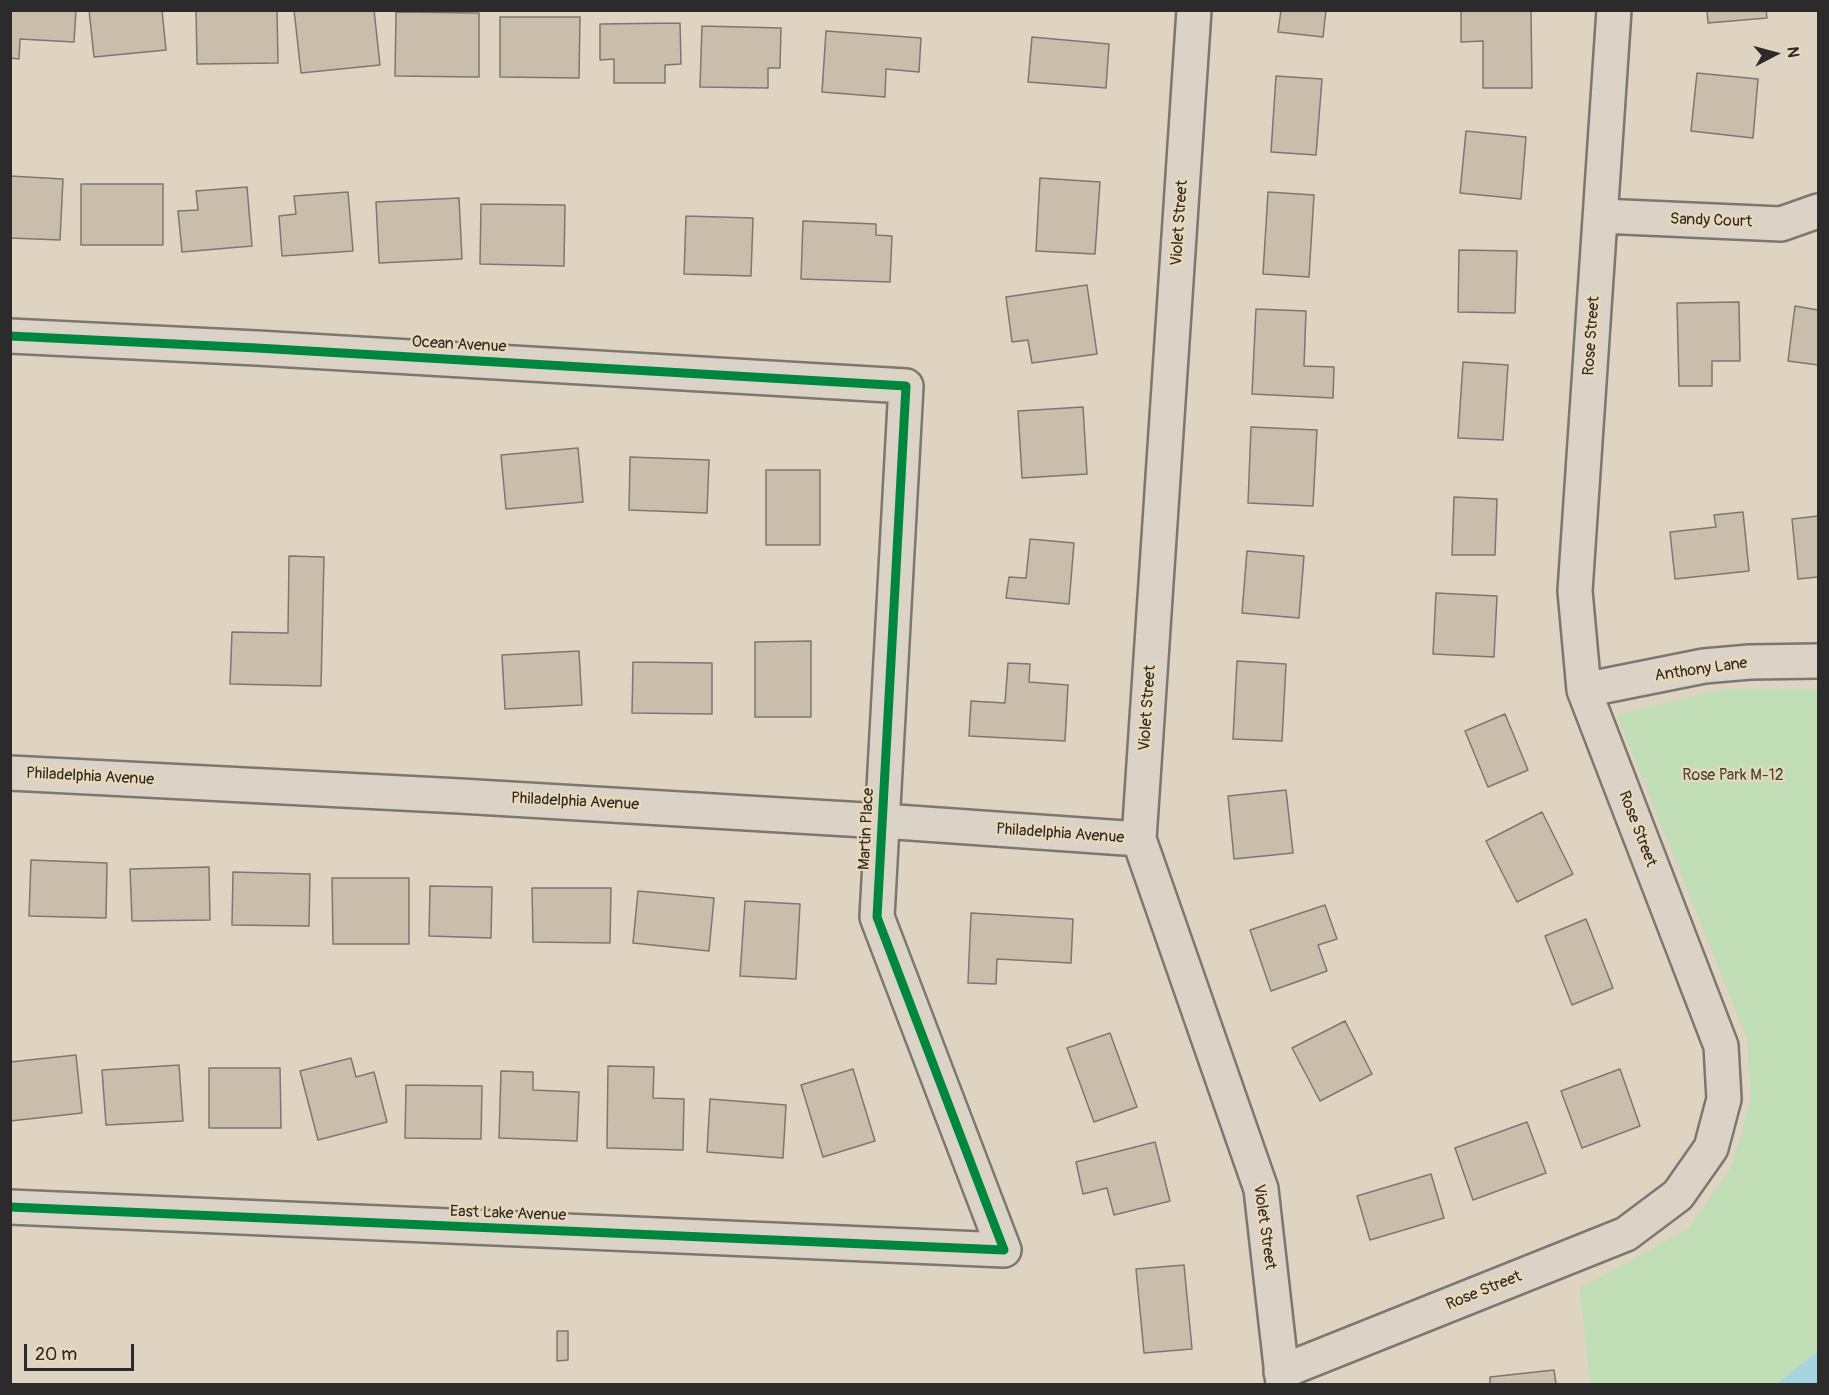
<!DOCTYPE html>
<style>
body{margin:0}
#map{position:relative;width:1829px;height:1395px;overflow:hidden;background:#dfd4c2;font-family:Pangolin,sans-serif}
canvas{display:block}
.frame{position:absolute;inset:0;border:12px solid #2b2b2b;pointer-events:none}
.north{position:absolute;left:1745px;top:24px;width:60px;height:60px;-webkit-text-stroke:4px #ebd8b6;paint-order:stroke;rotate:84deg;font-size:16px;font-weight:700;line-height:24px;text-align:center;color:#2b2b2b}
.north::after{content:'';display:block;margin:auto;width:21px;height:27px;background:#2b2b2b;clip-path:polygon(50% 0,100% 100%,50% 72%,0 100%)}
.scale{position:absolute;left:24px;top:1344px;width:110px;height:27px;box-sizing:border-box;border:3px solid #2b2b2b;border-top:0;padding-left:8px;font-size:18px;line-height:21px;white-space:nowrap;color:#2b2b2b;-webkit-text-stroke:4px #ebd8b6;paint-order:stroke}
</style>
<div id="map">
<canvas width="1829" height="1395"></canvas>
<div class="frame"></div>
<div class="north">N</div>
<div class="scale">20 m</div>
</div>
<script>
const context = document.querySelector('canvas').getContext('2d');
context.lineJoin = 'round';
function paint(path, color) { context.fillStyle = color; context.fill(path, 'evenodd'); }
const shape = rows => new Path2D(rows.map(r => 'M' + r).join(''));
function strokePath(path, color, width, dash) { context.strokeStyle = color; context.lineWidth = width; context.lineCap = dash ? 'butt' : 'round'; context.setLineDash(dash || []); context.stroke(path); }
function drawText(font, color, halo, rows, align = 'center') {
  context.font = font + ' Pangolin,sans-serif'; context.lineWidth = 4.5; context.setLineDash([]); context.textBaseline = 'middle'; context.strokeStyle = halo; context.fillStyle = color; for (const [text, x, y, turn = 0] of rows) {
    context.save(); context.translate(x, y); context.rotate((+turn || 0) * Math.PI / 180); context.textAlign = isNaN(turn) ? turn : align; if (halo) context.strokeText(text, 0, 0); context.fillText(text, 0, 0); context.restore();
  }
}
const green = shape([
 [1722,689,1818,689,1818,1384,1590,1384,1580,1288,1688,1229,1732,1166,1751,1097,1747,1039,1617,715]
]);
const water = shape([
 [1818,1351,1818,1384,1777,1384]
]);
const building = shape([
 [10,10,76,10,74,42,20,39,19,59,10,58,10,10],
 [89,10,162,10,166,50,94,57,89,10],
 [196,10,277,10,278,63,197,64,196,10],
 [294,10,374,10,380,65,301,73,294,10],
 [1281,10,1326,10,1323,37,1278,32,1281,10],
 [1461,10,1531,10,1532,88,1483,88,1483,41,1461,42,1461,10],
 [1707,10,1766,10,1767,18,1708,23,1707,10],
 [396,12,479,13,479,77,395,76,396,12],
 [500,17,580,17,579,78,500,77,500,17],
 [680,23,681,64,665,65,665,83,614,83,614,59,600,60,600,24,680,23],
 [702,26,781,28,780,68,768,68,768,88,700,87,702,26],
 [826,31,921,38,919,72,886,69,885,97,822,92,826,31],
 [1032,37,1109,44,1106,88,1028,82,1032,37],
 [1697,73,1758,79,1753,138,1691,131,1697,73],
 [1276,76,1322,79,1316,155,1271,152,1276,76],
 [1466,131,1526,137,1521,199,1460,193,1466,131],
 [10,176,63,179,60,240,10,238,10,176],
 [1040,178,1100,182,1095,254,1036,251,1040,178],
 [81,184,163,184,163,245,81,245,81,184],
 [247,187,252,246,182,252,178,211,198,210,196,191,247,187],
 [348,192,353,251,282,256,279,216,296,214,294,196,348,192],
 [1268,192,1314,195,1309,277,1263,274,1268,192],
 [459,198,462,259,379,263,376,202,459,198],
 [481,204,565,205,564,266,480,264,481,204],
 [686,216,753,218,751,276,684,274,686,216],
 [803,221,876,224,876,235,892,236,890,282,801,279,803,221],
 [1459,250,1517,251,1515,313,1458,312,1459,250],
 [1087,285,1097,354,1032,363,1028,340,1012,342,1006,297,1087,285],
 [1739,302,1740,361,1712,361,1712,386,1679,386,1677,303,1739,302],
 [1795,306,1818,310,1818,365,1788,361,1795,306],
 [1256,309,1306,311,1304,366,1334,367,1333,398,1252,394,1256,309],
 [1463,362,1508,365,1503,440,1458,438,1463,362],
 [1083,407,1087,474,1022,478,1018,411,1083,407],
 [1251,427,1317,430,1313,506,1248,503,1251,427],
 [578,448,583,502,506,509,501,455,578,448],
 [630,457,709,460,707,513,629,510,630,457],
 [766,470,820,470,820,545,766,545,766,470],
 [1454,497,1497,499,1495,555,1452,555,1454,497],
 [1743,512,1749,571,1675,579,1670,532,1716,527,1714,515,1743,512],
 [1818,516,1818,577,1798,579,1792,519,1818,516],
 [1030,539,1074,543,1069,604,1006,598,1009,577,1026,578,1030,539],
 [1247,551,1304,556,1299,618,1242,613,1247,551],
 [289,556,324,557,321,686,230,684,232,632,288,633,289,556],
 [1436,593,1497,596,1494,657,1433,654,1436,593],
 [811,641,811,717,755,717,755,642,811,641],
 [579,651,582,705,505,709,502,655,579,651],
 [1237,661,1286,664,1282,741,1233,739,1237,661],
 [633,662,712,663,712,714,632,713,633,662],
 [1008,663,1030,664,1029,682,1068,685,1065,741,969,736,971,701,1005,703,1008,663],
 [1505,714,1528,770,1488,787,1465,731,1505,714],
 [1286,790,1293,853,1234,859,1228,796,1286,790],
 [1542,812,1573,874,1517,902,1486,841,1542,812],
 [31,860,107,863,106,918,29,916,31,860],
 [209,867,210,920,132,921,130,869,209,867],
 [233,872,310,874,309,926,232,925,233,872],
 [332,878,409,878,409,944,333,944,332,878],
 [430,886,492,887,491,938,429,936,430,886],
 [532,888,611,888,610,943,533,942,532,888],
 [638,891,714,898,709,951,633,943,638,891],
 [745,901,800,904,796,979,740,976,745,901],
 [1325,905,1337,939,1318,945,1327,971,1271,991,1250,930,1325,905],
 [971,913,1073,919,1071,963,997,959,996,984,968,983,971,913],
 [1586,919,1613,988,1572,1005,1545,936,1586,919],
 [1345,1021,1372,1074,1320,1101,1292,1048,1345,1021],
 [1110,1033,1137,1107,1094,1122,1067,1048,1110,1033],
 [76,1055,82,1113,10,1121,10,1062,76,1055],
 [351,1058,356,1077,374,1072,387,1122,318,1140,300,1071,351,1058],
 [179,1065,183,1121,106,1125,102,1070,179,1065],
 [608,1066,654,1067,653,1098,684,1099,683,1150,607,1148,608,1066],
 [209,1068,280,1068,281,1128,209,1128,209,1068],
 [853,1069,875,1141,823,1157,801,1085,853,1069],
 [1620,1069,1640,1126,1582,1148,1561,1091,1620,1069],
 [501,1071,533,1072,533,1090,579,1092,577,1141,499,1138,501,1071],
 [406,1085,482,1086,481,1139,405,1138,406,1085],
 [710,1099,786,1105,783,1158,707,1152,710,1099],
 [1527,1122,1546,1173,1473,1200,1455,1148,1527,1122],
 [1155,1142,1170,1201,1114,1215,1107,1188,1083,1194,1076,1162,1155,1142],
 [1431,1174,1444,1218,1370,1240,1357,1196,1431,1174],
 [1184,1265,1192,1349,1144,1353,1136,1269,1184,1265],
 [557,1331,568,1331,568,1360,557,1361,557,1331],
 [1554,1370,1556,1384,1490,1384,1490,1377,1554,1370]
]);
const minor = shape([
 [1194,10,1139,839,1261,1189,1283,1384],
 [1601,216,1781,224,1818,211],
 [10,336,257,348,906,386,877,917,1004,1250,10,1207],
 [1584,690,1704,666,1750,662,1818,661],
 [10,773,460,796,882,821,1139,839],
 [1281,1372,1626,1234,1678,1195,1711,1148,1724,1099,1721,1046,1584,690,1575,591,1614,10]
]);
const cycleway = shape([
 [10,336,257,348,906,386,877,917,1004,1250,10,1207]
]);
const streetNames = [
 ["Sandy Court",1711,221,2],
 ["Violet Street",1180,223,-86],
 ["Rose Street",1592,336,-86],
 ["Ocean Avenue",459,345,3],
 ["Anthony Lane",1701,670,-8],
 ["Violet Street",1148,708,-86],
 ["Philadelphia Avenue",90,777,3],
 ["Philadelphia Avenue",575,802,3],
 ["Martin Place",867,829,-87],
 ["Rose Street",1637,829,69],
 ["Philadelphia Avenue",1060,834,4],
 ["East Lake Avenue",508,1214,2],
 ["Violet Street",1264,1227,82],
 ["Rose Street",1484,1291,-22]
];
const parkNames = [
 ["Rose Park M-12",1733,776]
];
paint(green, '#c1deb6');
paint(water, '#a6d5e2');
paint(building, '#c9bdac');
strokePath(building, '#7c776f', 1.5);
strokePath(minor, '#7c776f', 38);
strokePath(minor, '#dbd3c6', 33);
strokePath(cycleway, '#00873e', 9);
drawText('16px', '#2b2b2b', '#ebd8b6', streetNames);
drawText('16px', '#3e473e', '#ebd8b6', parkNames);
</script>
